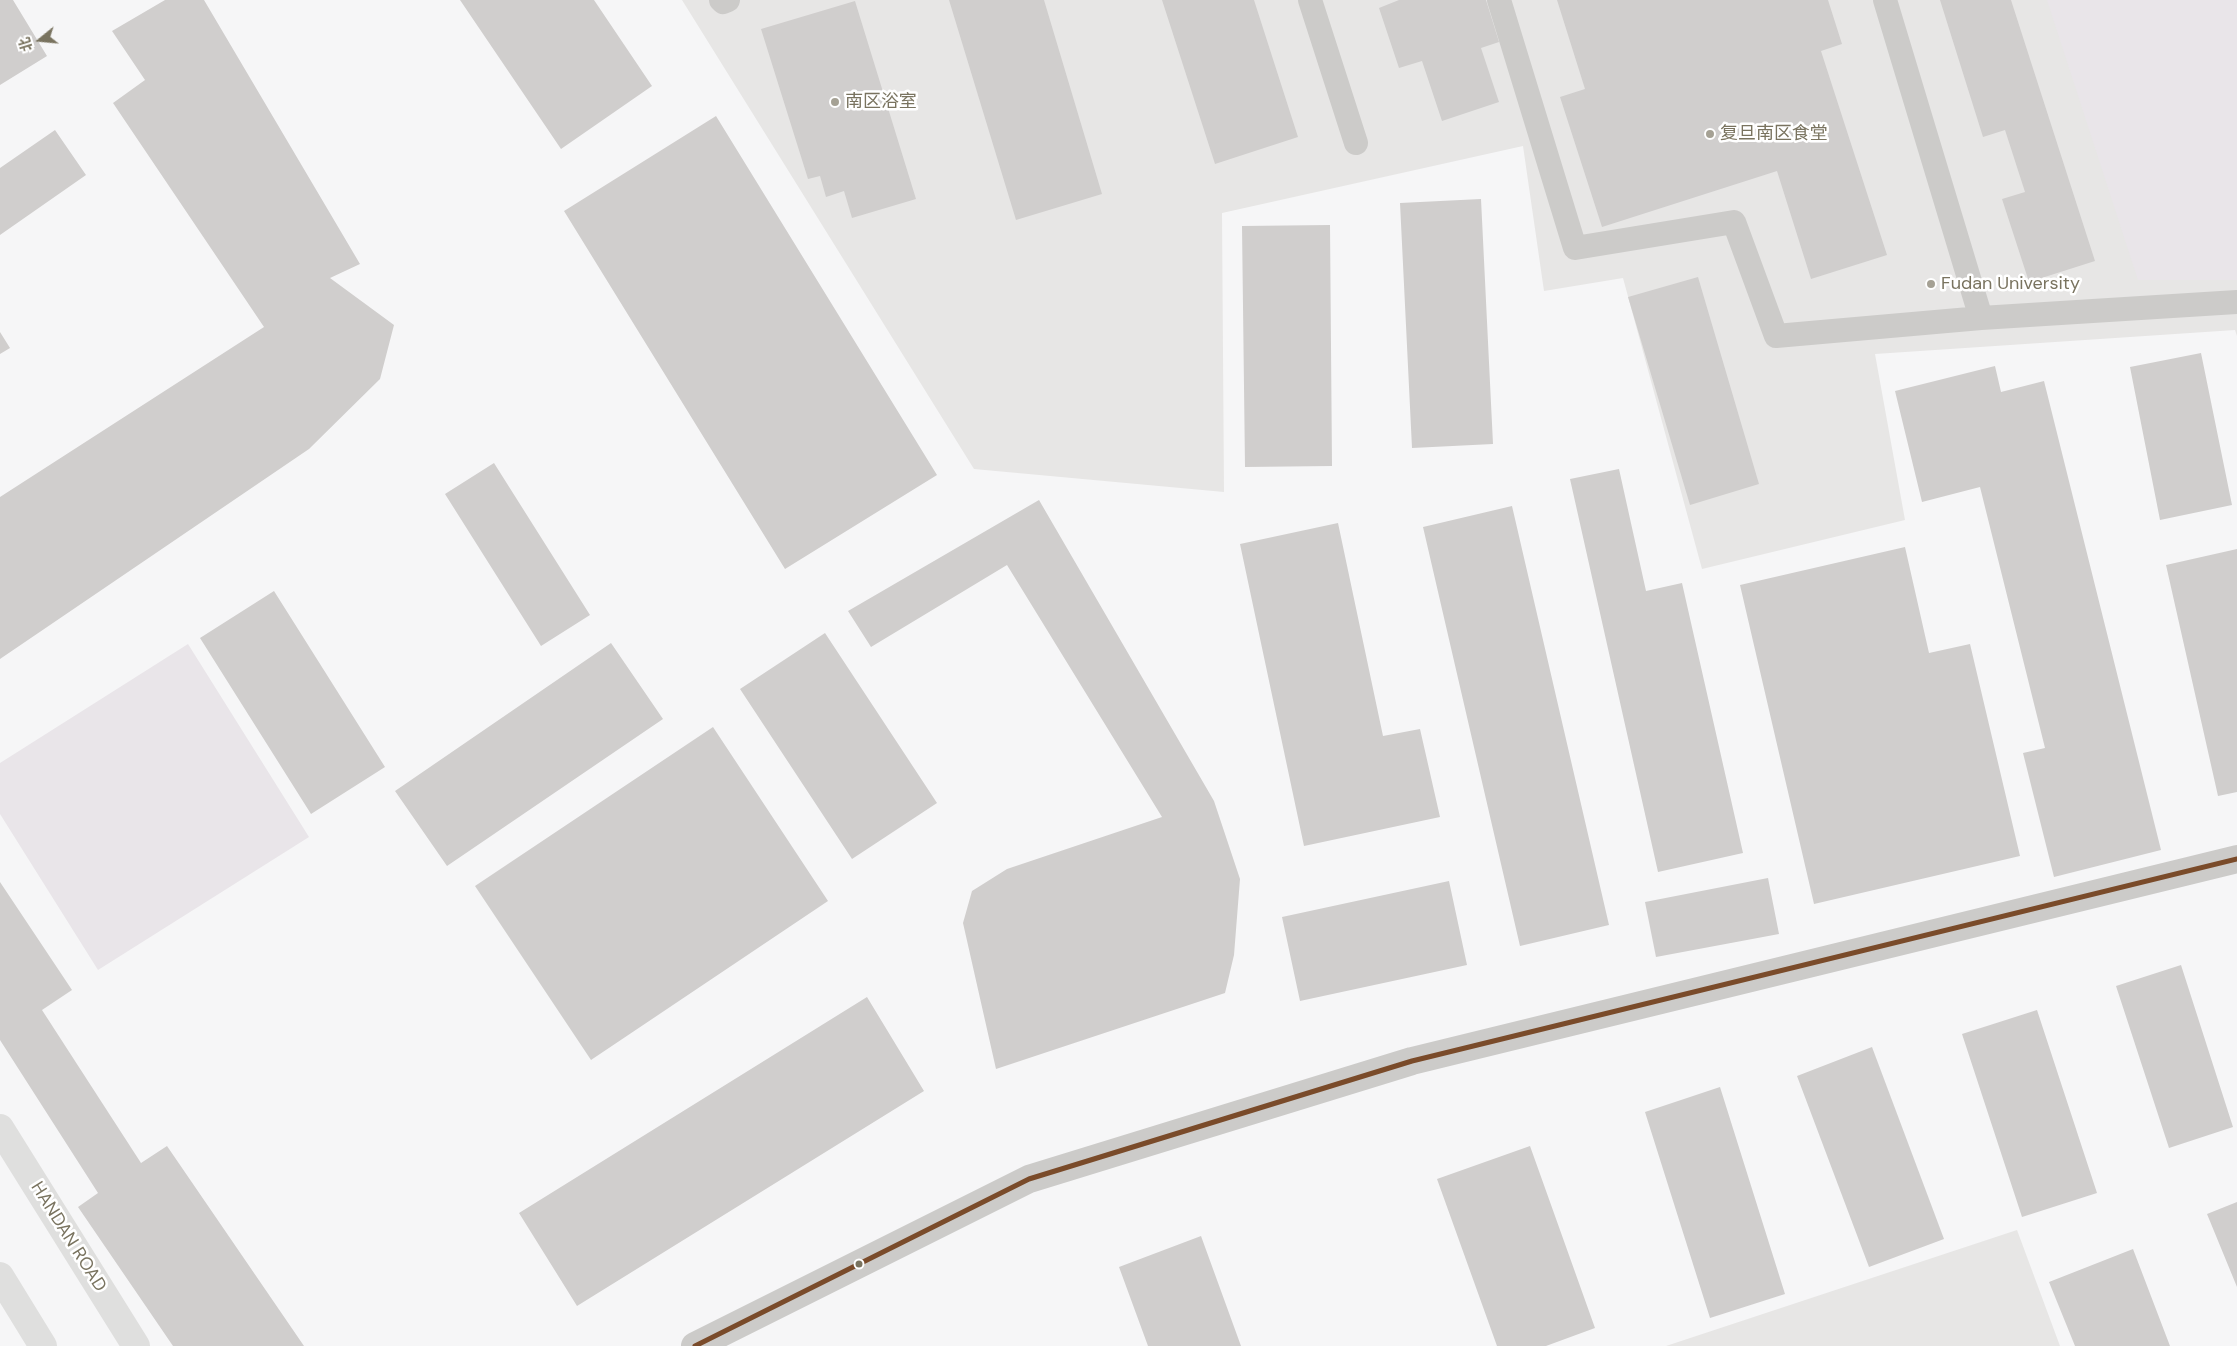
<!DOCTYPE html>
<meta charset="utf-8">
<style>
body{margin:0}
#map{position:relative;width:2237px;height:1346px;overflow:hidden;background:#f6f6f7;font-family:"DM Sans","Noto Sans SC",sans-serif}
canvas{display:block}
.north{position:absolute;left:15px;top:15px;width:50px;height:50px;-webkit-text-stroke:4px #fff;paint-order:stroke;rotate:253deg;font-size:14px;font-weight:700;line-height:20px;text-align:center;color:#79735f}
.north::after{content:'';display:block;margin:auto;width:18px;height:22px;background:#79735f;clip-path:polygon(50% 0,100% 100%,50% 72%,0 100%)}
</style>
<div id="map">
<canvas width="2237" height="1346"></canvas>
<div class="north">北</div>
</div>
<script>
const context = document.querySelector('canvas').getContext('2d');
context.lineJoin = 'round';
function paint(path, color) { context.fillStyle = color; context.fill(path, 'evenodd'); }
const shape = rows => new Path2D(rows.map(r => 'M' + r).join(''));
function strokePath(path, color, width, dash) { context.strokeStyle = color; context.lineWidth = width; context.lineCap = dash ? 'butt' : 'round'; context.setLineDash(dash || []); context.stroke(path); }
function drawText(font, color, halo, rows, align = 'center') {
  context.font = font + ' "DM Sans","Noto Sans SC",sans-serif'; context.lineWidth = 5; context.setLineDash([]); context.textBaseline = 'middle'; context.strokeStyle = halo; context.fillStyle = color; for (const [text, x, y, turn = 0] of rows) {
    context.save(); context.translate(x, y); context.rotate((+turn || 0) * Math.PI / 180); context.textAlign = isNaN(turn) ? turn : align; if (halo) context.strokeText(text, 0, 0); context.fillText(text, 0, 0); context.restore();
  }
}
const built = shape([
 [682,0,2237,0,2237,336,2235,330,1875,354,1905,520,1702,569,1623,278,1544,291,1523,146,1222,213,1224,492,974,469],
 [2017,1230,2060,1346,1666,1346]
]);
const green = shape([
 [2047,0,2237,0,2237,280,2138,280],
 [188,644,309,837,98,970,0,814,0,763]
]);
const building = shape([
 [0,0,13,0,47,56,0,85],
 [165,0,204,0,360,264,330,278,394,325,380,379,309,449,0,659,0,497,264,327,113,103,145,80,112,31],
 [460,0,594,0,652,86,561,149],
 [949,0,1044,0,1102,194,1016,220],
 [1162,0,1254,0,1298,137,1215,164],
 [1399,0,1486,0,1499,42,1481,48,1499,102,1442,121,1422,61,1399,68,1379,8],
 [1557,0,1828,0,1842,44,1821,51,1887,255,1811,279,1777,171,1602,227,1560,97,1585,89],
 [1940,0,2011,0,2095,261,2029,282,2002,199,2025,192,2005,130,1983,137],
 [855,1,916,199,852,218,844,191,826,197,820,176,808,179,761,29],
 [716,116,937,475,785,569,564,211],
 [55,130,86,175,0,235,0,168],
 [1481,199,1493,444,1412,448,1400,203],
 [1330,225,1332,466,1245,467,1242,226],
 [1698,277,1759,484,1690,505,1628,297],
 [0,332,10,348,0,354],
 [2201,353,2232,505,2160,520,2130,367],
 [1995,366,2001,392,2044,381,2161,850,2054,877,2023,753,2045,748,1980,487,1922,502,1895,391],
 [494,463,590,615,541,646,445,494],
 [1619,469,1646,591,1682,583,1743,853,1658,872,1570,479],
 [1039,500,1214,801,1240,879,1234,955,1225,993,996,1069,963,923,972,891,1007,869,1162,817,1007,565,871,647,848,611],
 [1512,506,1609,925,1520,946,1423,527],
 [1338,523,1383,736,1420,729,1440,817,1304,846,1240,544],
 [1905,547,1929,653,1970,644,2020,856,1814,904,1740,585],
 [2237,549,2237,792,2218,796,2166,565],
 [274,591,385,767,311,814,200,638],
 [825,633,937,803,852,859,740,689],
 [611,643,663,719,447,866,395,791],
 [713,727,828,901,591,1060,475,886],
 [1768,878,1779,934,1656,957,1645,902],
 [1449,881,1467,965,1300,1001,1282,917],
 [0,882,72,990,42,1010,141,1163,167,1146,304,1346,173,1346,78,1207,98,1193,0,1040],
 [2181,965,2233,1127,2169,1148,2116,986],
 [867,997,924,1091,577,1306,519,1213],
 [2037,1010,2097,1193,2022,1217,1962,1034],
 [1872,1047,1944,1239,1869,1267,1797,1076],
 [1720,1087,1785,1294,1710,1318,1645,1112],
 [1530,1146,1595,1328,1546,1346,1497,1346,1437,1179],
 [2237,1202,2237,1287,2207,1214],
 [1201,1236,1241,1346,1148,1346,1119,1267],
 [2133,1249,2170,1346,2075,1346,2049,1282]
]);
const service = shape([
 [721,0,723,2,728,0],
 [1310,0,1356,143],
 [1499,0,1575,248,1734,222,1776,336,1981,318,2237,302],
 [1885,0,1981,318]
]);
const tertiary = shape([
 [695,1346,1029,1179,1412,1061,2237,859]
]);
const primary = shape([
 [0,1128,136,1346]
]);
const trunk = shape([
 [0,1276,43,1346]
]);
const bus1 = shape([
 [695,1346,1029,1179,1412,1061,2237,859]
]);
const markers = [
 [835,102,5,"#a5a194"],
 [1710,134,5,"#a5a194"],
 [1931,284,5,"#a5a194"],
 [859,1264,4.5,"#79735f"]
];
const poiNames = [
 ["南区浴室",845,102],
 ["复旦南区食堂",1720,134],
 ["Fudan University",1941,284]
];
const streetNames = [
 ["HANDAN ROAD",68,1237,58]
];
paint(built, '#e7e6e5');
paint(green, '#e9e5e9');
paint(building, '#d0cecd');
strokePath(service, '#cccbc9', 24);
strokePath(tertiary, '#cccbc9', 28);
strokePath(primary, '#dfdfde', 28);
strokePath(trunk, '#dfdfde', 28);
strokePath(bus1, '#7a4b2a', 5);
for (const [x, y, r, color] of markers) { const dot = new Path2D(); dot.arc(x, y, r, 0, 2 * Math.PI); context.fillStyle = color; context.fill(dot); strokePath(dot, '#fff', 2); }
drawText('18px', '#79735f', '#fff', poiNames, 'left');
drawText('18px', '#79735f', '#fff', streetNames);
</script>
